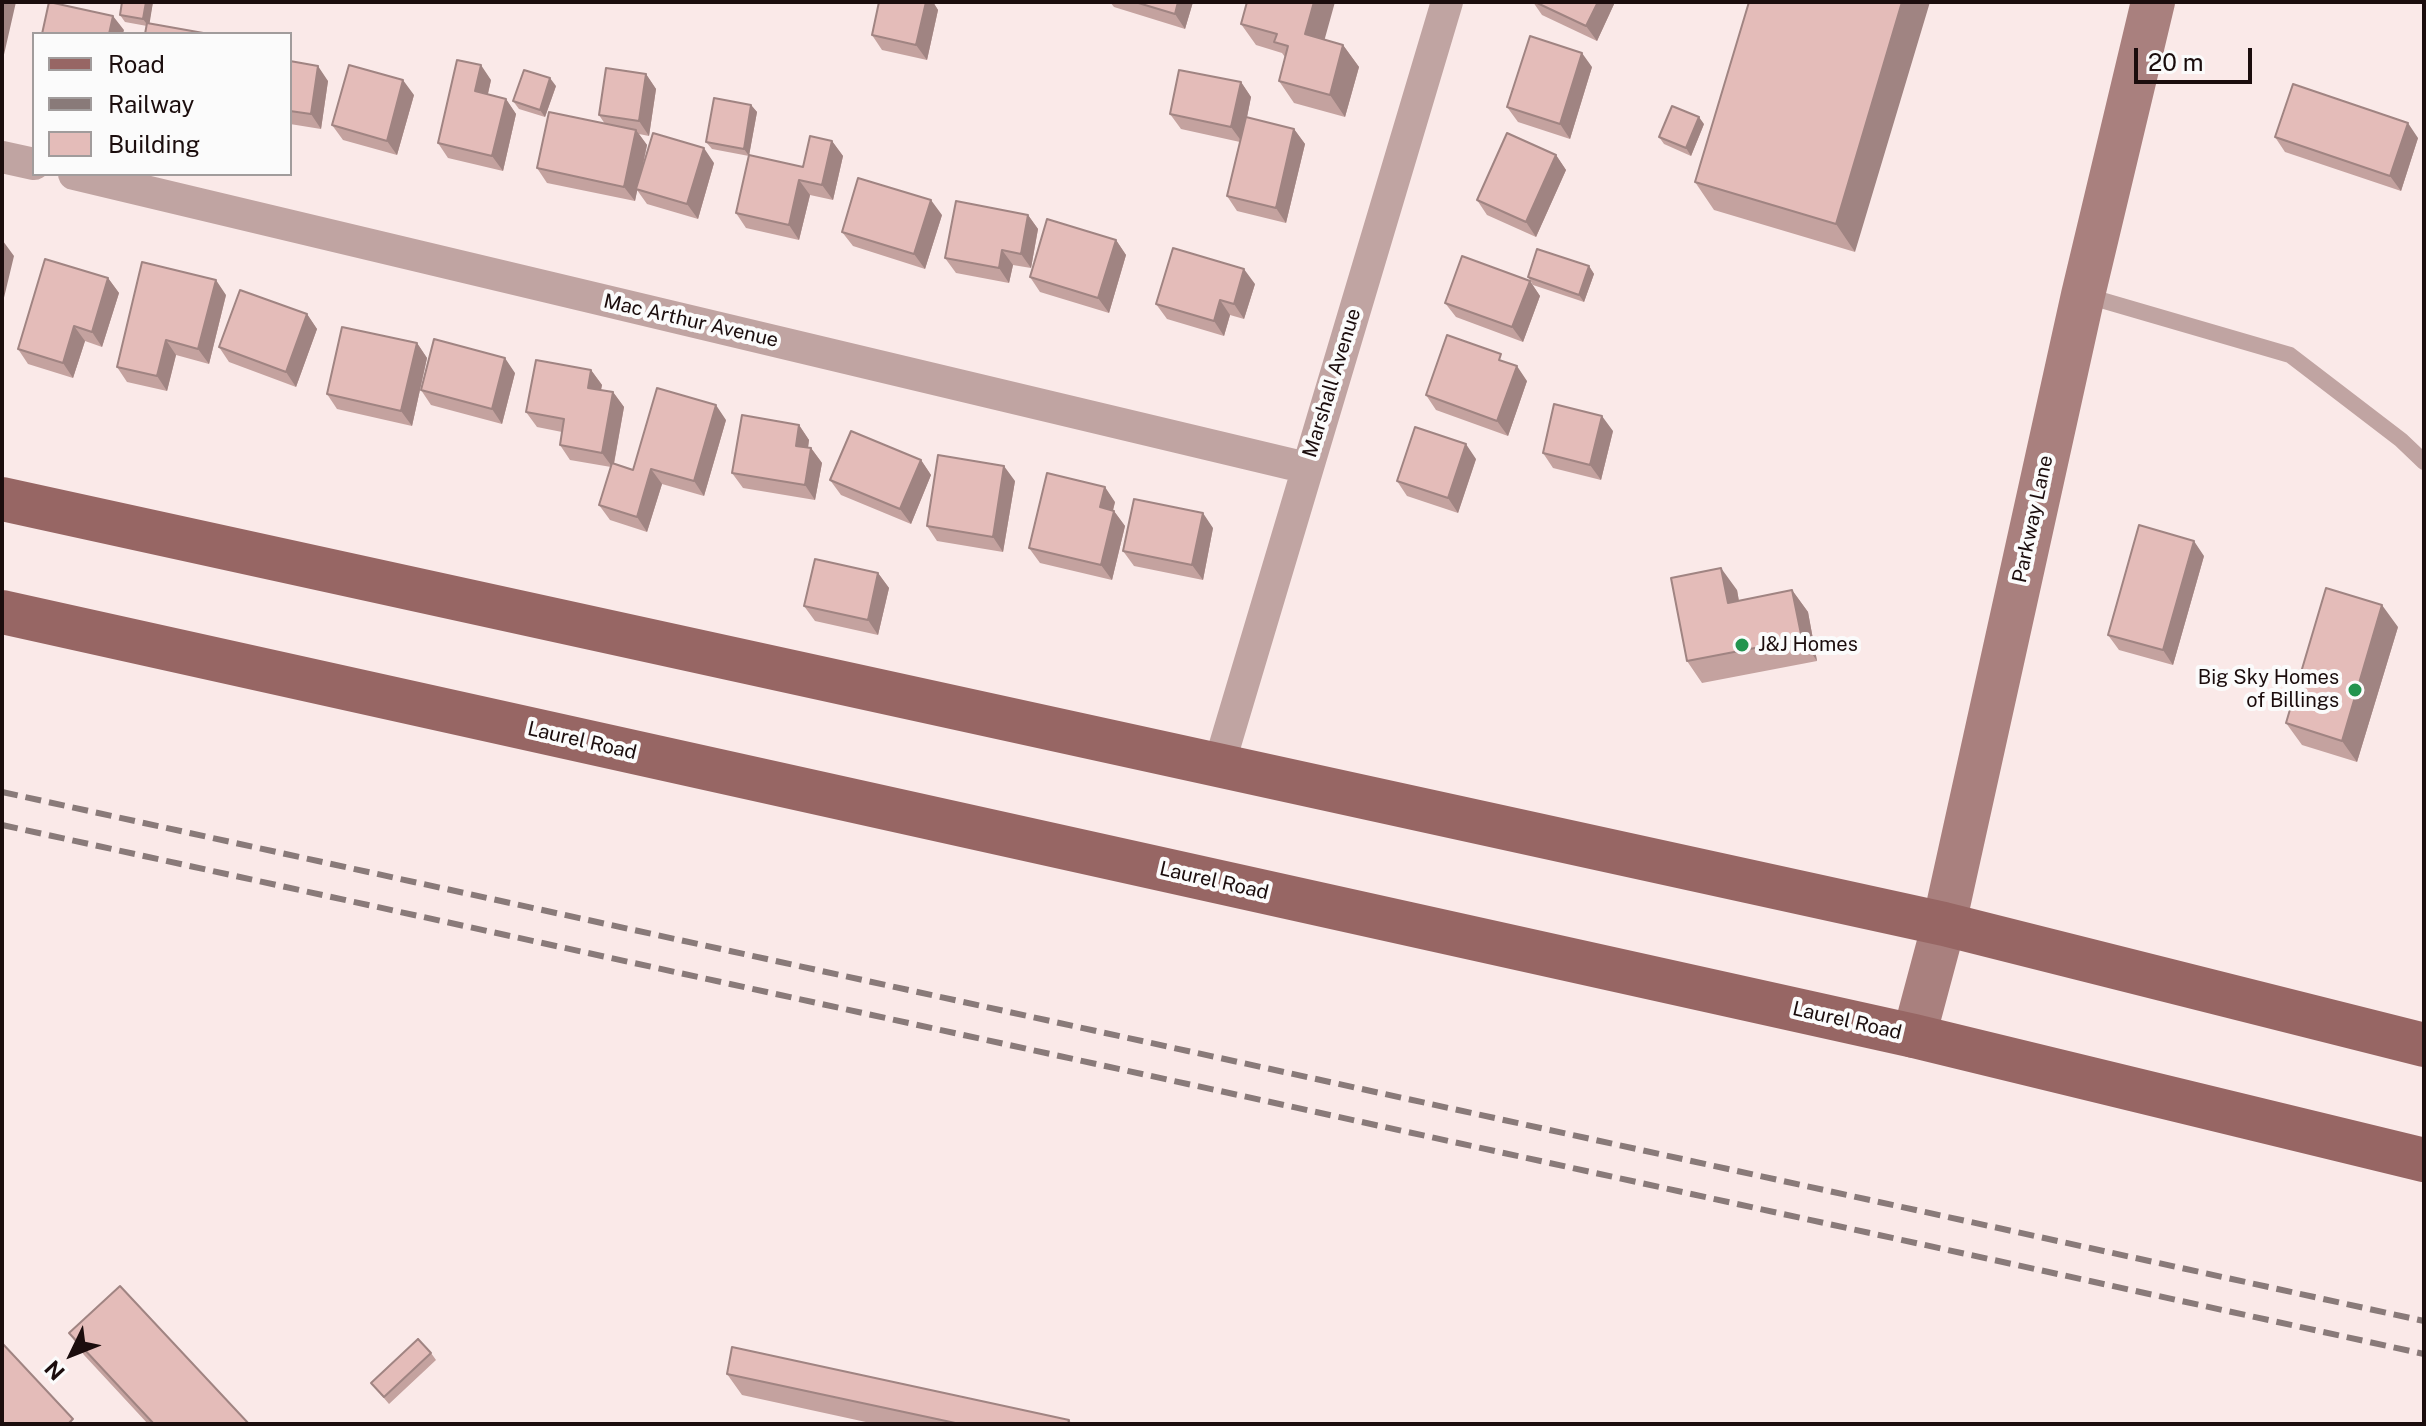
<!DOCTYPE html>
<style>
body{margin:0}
#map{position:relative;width:2426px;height:1426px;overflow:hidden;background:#fae9e8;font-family:"Public Sans",sans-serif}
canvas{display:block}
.frame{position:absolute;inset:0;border:4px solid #1b0d0d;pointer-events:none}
.legend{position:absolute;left:32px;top:32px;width:260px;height:144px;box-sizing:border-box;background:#fbfbfb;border:2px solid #a19c9c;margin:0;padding:10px 14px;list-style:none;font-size:24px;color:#1b0d0d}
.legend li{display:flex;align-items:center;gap:16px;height:40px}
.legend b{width:40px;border:2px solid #a19c9c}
.north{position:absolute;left:32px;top:1314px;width:80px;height:80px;-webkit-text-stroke:6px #fbfbfb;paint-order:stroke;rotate:227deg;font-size:22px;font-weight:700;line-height:32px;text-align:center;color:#1b0d0d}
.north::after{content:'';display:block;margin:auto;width:28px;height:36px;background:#1b0d0d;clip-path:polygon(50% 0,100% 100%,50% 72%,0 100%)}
.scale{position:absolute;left:2134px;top:48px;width:118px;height:36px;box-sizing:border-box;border:4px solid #1b0d0d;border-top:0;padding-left:10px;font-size:24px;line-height:28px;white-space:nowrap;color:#1b0d0d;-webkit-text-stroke:6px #fbfbfb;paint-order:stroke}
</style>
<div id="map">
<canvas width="2426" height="1426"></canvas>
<div class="frame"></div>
<ul class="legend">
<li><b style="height:10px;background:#976664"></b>Road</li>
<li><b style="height:10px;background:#897a79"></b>Railway</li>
<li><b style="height:22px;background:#e4bcb9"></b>Building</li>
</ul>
<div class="north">N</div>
<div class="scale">20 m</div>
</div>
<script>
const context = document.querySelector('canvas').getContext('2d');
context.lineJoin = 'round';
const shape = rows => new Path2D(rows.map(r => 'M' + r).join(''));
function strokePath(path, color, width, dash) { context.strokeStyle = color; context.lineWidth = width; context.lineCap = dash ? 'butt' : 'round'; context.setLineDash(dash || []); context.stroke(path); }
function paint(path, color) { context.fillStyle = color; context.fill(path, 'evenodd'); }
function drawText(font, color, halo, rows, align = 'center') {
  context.font = font + ' "Public Sans",sans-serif'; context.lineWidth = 8; context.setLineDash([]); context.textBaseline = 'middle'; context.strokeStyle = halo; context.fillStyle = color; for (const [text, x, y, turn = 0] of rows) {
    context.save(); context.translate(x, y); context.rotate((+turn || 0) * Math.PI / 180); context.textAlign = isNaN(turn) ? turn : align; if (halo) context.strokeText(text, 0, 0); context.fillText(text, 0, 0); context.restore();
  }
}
const lane = shape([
 [2084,295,2290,355,2401,440,2424,462]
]);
const street = shape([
 [2,157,34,164],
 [74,174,1307,468],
 [1219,765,1447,2]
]);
const secondary = shape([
 [1914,1036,1944,924,2083,295,2153,2]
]);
const primary = shape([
 [2,499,1944,924,2424,1045],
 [2,612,1914,1036,2424,1160]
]);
const rail = shape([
 [2,792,2424,1321],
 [2,825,2424,1354]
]);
const wall = shape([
 [122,2,153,2,149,23,147,26,125,22,120,15],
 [926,2,933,2,938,10,927,60,882,50,872,35],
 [1110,2,1193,2,1185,29,1114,7],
 [1533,2,1615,2,1597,41,1542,15],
 [1749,2,1855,252,1714,210,1695,182],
 [1241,24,1325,40,1343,45,1359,67,1345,117,1294,103,1279,81,1285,57,1282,53,1256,45],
 [290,61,328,81,321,129,290,124],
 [1592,67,1570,139,1518,122,1507,107],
 [646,74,656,89,649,136,639,134,647,145,641,175,714,163,698,219,647,204,637,190,635,201,547,183,537,168,605,124,599,115],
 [491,80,488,94,506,99,516,114,503,171,448,158,438,143],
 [1241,82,1251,97,1247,117,1294,129,1305,144,1286,223,1237,211,1227,196,1240,142,1181,129,1170,114],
 [556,86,545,117,519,109,513,101],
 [414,95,397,155,343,140,332,125],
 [751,105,757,112,749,155,803,167,832,141,843,156,833,200,810,195,799,240,746,228,736,213,749,156,712,149,706,142],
 [1704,124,1691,156,1664,144,1659,137],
 [2275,137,2418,138,2401,191,2285,152],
 [1556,155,1566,170,1536,237,1487,215,1477,200],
 [942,215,925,269,853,246,842,232],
 [1028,215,1038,229,1031,268,1013,265,1009,283,956,273,945,258],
 [1116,240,1126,255,1109,313,1040,292,1030,277],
 [1589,266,1594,274,1584,302,1533,285,1528,277],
 [108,278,119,293,102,347,85,341,73,378,28,364,18,349],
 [1530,281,1540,296,1523,342,1456,317,1445,303],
 [1255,284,1244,319,1230,315,1224,336,1167,319,1156,304],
 [226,295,209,364,176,355,167,391,127,382,117,367],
 [307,314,317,329,296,387,229,362,219,347],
 [417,343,427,358,412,426,337,409,327,394],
 [591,370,602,385,601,390,613,392,624,407,614,464,633,470,726,420,704,496,662,484,647,532,610,520,599,505,611,467,570,460,560,445,562,432,537,427,526,412],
 [515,373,502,424,431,405,421,390],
 [1527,381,1508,436,1436,410,1426,395],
 [799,425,809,440,808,448,811,448,822,463,815,500,743,488,732,473],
 [1613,431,1601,480,1553,468,1543,453],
 [1476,459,1458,513,1407,496,1397,481],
 [921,460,931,475,911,524,841,495,830,480],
 [1015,481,1003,552,937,541,927,526],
 [1115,502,1113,510,1125,526,1112,580,1040,563,1029,548],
 [1213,528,1203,580,1134,566,1123,551],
 [2204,556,2173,665,2119,650,2108,635],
 [878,573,889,588,878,635,815,621,804,606],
 [1737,590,1739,601,1792,590,1808,612,1817,661,1702,683,1687,661],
 [2398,627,2357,762,2302,745,2286,723],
 [69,1333,249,1424,148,1424,84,1355],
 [431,1353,436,1360,389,1404,371,1383],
 [727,1374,1069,1420,1072,1424,875,1424,742,1395]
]);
const shadedWall = shape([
 [2,2,16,2,3,59,2,58],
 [146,2,153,2,149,27,143,19],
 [926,2,933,2,938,10,927,60,916,45],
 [1178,2,1193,2,1185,29,1175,14],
 [1314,2,1335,2,1320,56,1305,34],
 [1598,2,1615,2,1597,41,1586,26],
 [1902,2,1930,2,1855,252,1836,224],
 [113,16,124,30,123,34,109,34],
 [1343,45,1359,67,1345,117,1330,95],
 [1582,53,1592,67,1570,139,1560,124],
 [481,65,491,80,485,106,475,91],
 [318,66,328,81,321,129,311,114],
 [646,74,656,89,649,136,639,121],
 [550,78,556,86,545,117,540,110],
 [403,80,414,95,397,155,387,141],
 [1241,82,1251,97,1242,142,1231,127],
 [506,99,516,114,503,171,492,156],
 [751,105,757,112,749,156,744,149],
 [1699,117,1704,124,1691,156,1686,148],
 [2408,123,2418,138,2401,191,2390,176],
 [1294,129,1305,144,1286,223,1276,208],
 [636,130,647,145,635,201,624,187],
 [832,141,843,156,833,200,822,185],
 [704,148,714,163,698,219,687,204],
 [1556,155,1566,170,1536,237,1526,222],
 [799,180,810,195,799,240,789,225],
 [931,200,942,215,925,269,914,254],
 [1028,215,1038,229,1031,268,1021,254],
 [1116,240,1126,255,1109,313,1098,298],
 [3,241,14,256,2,306,2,246],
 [1002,250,1013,265,1009,283,999,268],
 [1589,266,1594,274,1584,302,1579,295],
 [1244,269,1255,284,1244,319,1234,304],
 [108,278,119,293,102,347,92,332],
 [216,280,226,295,209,364,198,349],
 [1530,281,1540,296,1523,342,1512,327],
 [1220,300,1230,315,1224,336,1214,321],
 [307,314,317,329,296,387,286,372],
 [74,326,85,341,73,378,63,363],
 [166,340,176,355,167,391,157,376],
 [417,343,427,358,412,426,401,411],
 [505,358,515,373,502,424,492,409],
 [1517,366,1527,381,1508,436,1497,421],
 [591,370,602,385,598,403,588,388],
 [613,392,624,407,613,468,602,453],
 [716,405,726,420,704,496,694,481],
 [1602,416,1613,431,1601,480,1590,465],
 [799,425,809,440,806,461,796,446],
 [1466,444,1476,459,1458,513,1448,498],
 [811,448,822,463,815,500,805,485],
 [921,460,931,475,911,524,900,509],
 [1004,466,1015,481,1003,552,993,537],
 [651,469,662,484,647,532,637,517],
 [1105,487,1115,502,1110,522,1100,507],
 [1114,511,1125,526,1112,580,1101,565],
 [1203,513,1213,528,1203,580,1192,565],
 [2194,541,2204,556,2173,665,2163,650],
 [1721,568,1737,590,1743,625,1728,603],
 [878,573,889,588,878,635,868,620],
 [1792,590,1808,612,1817,661,1802,639],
 [2382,605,2398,627,2357,762,2342,741]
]);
const building = shape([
 [49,2,113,16,109,34,42,34,49,2],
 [122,2,146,2,143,19,120,15,122,2],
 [879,2,926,2,916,45,872,35,879,2],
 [1135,2,1178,2,1175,14,1135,2],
 [1247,2,1314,2,1305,34,1343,45,1330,95,1279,81,1288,46,1274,42,1277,34,1241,24,1247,2],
 [1535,2,1598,2,1586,26,1535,2],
 [1749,2,1902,2,1836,224,1695,182,1749,2],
 [147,23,209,34,145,34,147,23],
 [1530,36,1582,53,1560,124,1507,107,1530,36],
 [457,60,481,65,475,91,506,99,492,156,438,143,457,60],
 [290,61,318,66,311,114,290,111,290,61],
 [349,65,403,80,387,141,332,125,349,65],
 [606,68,646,74,639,121,599,115,606,68],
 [524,70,550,78,540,110,513,101,524,70],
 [1179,70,1241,82,1231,127,1170,114,1179,70],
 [2293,84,2408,123,2390,176,2275,137,2293,84],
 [714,98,751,105,744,149,706,142,714,98],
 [1672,106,1699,117,1686,148,1659,137,1672,106],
 [549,112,636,130,624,187,537,168,549,112],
 [1246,117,1294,129,1276,208,1227,196,1246,117],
 [653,133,704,148,687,204,636,189,653,133],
 [1507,133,1556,155,1526,222,1477,200,1507,133],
 [810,136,832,141,822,185,799,180,789,225,736,213,749,155,803,167,810,136],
 [858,178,931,200,914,254,842,232,858,178],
 [956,201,1028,215,1021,254,1002,250,999,268,945,258,956,201],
 [1047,219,1116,240,1098,298,1030,277,1047,219],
 [1173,248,1244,269,1234,304,1220,300,1214,321,1156,304,1173,248],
 [1537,249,1589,266,1579,295,1528,277,1537,249],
 [1462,256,1530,281,1512,327,1445,303,1462,256],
 [45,259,108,278,92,332,74,326,63,363,18,349,45,259],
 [142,262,216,280,198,349,166,340,157,376,117,367,142,262],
 [240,290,307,314,286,372,219,347,240,290],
 [342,327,417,343,401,411,327,394,342,327],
 [1447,335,1501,354,1499,360,1517,366,1497,421,1426,395,1447,335],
 [434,339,505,358,492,409,421,390,434,339],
 [536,360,591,370,588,388,613,392,602,453,560,445,564,419,526,412,536,360],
 [657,388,716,405,694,481,651,469,637,517,599,505,612,463,633,470,657,388],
 [1554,404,1602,416,1590,465,1543,453,1554,404],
 [742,415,799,425,796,446,811,448,805,485,732,473,742,415],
 [1415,427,1466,444,1448,498,1397,481,1415,427],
 [851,431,921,460,900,509,830,480,851,431],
 [938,455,1004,466,993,537,927,526,938,455],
 [1047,473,1105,487,1100,507,1114,511,1101,565,1029,548,1047,473],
 [1134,499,1203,513,1192,565,1123,551,1134,499],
 [2139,525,2194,541,2163,650,2108,635,2139,525],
 [815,559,878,573,868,620,804,606,815,559],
 [1721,568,1728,603,1792,590,1802,639,1687,661,1671,578,1721,568],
 [2326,588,2382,605,2342,741,2286,723,2326,588],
 [120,1286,249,1424,154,1424,69,1333,120,1286],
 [418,1339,431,1353,384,1397,371,1383,418,1339],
 [2,1343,73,1419,68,1424,2,1424,2,1343],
 [732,1347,1069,1420,1068,1424,960,1424,727,1374,732,1347]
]);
const markers = [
 [1742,645,8,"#22944e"],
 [2355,690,8,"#22944e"]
];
const streetNames = [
 ["Mac Arthur Avenue",691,321,13],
 ["Marshall Avenue",1332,383,-73],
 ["Parkway Lane",2033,519,-78],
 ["Laurel Road",582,741,13],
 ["Laurel Road",1214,881,13],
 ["Laurel Road",1847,1021,13]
];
const poiNames = [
 ["J&J Homes",1758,645],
 ["Big Sky Homes",2339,678,"right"],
 ["of Billings",2339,701,"right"]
];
strokePath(lane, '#c0a4a2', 16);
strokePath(street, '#c0a4a2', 32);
strokePath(secondary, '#a9807e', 44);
strokePath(primary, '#976664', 44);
strokePath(rail, '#897a79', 6, [16, 8]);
paint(wall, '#c4a29f');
paint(shadedWall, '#a08482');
paint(building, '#e4bcb9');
strokePath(building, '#a08482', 2);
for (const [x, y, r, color] of markers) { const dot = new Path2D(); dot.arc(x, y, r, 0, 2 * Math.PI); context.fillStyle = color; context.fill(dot); strokePath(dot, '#fbfbfb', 3); }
drawText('20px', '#1b0d0d', '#fbfbfb', streetNames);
drawText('20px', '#1b0d0d', '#fbfbfb', poiNames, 'left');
</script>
